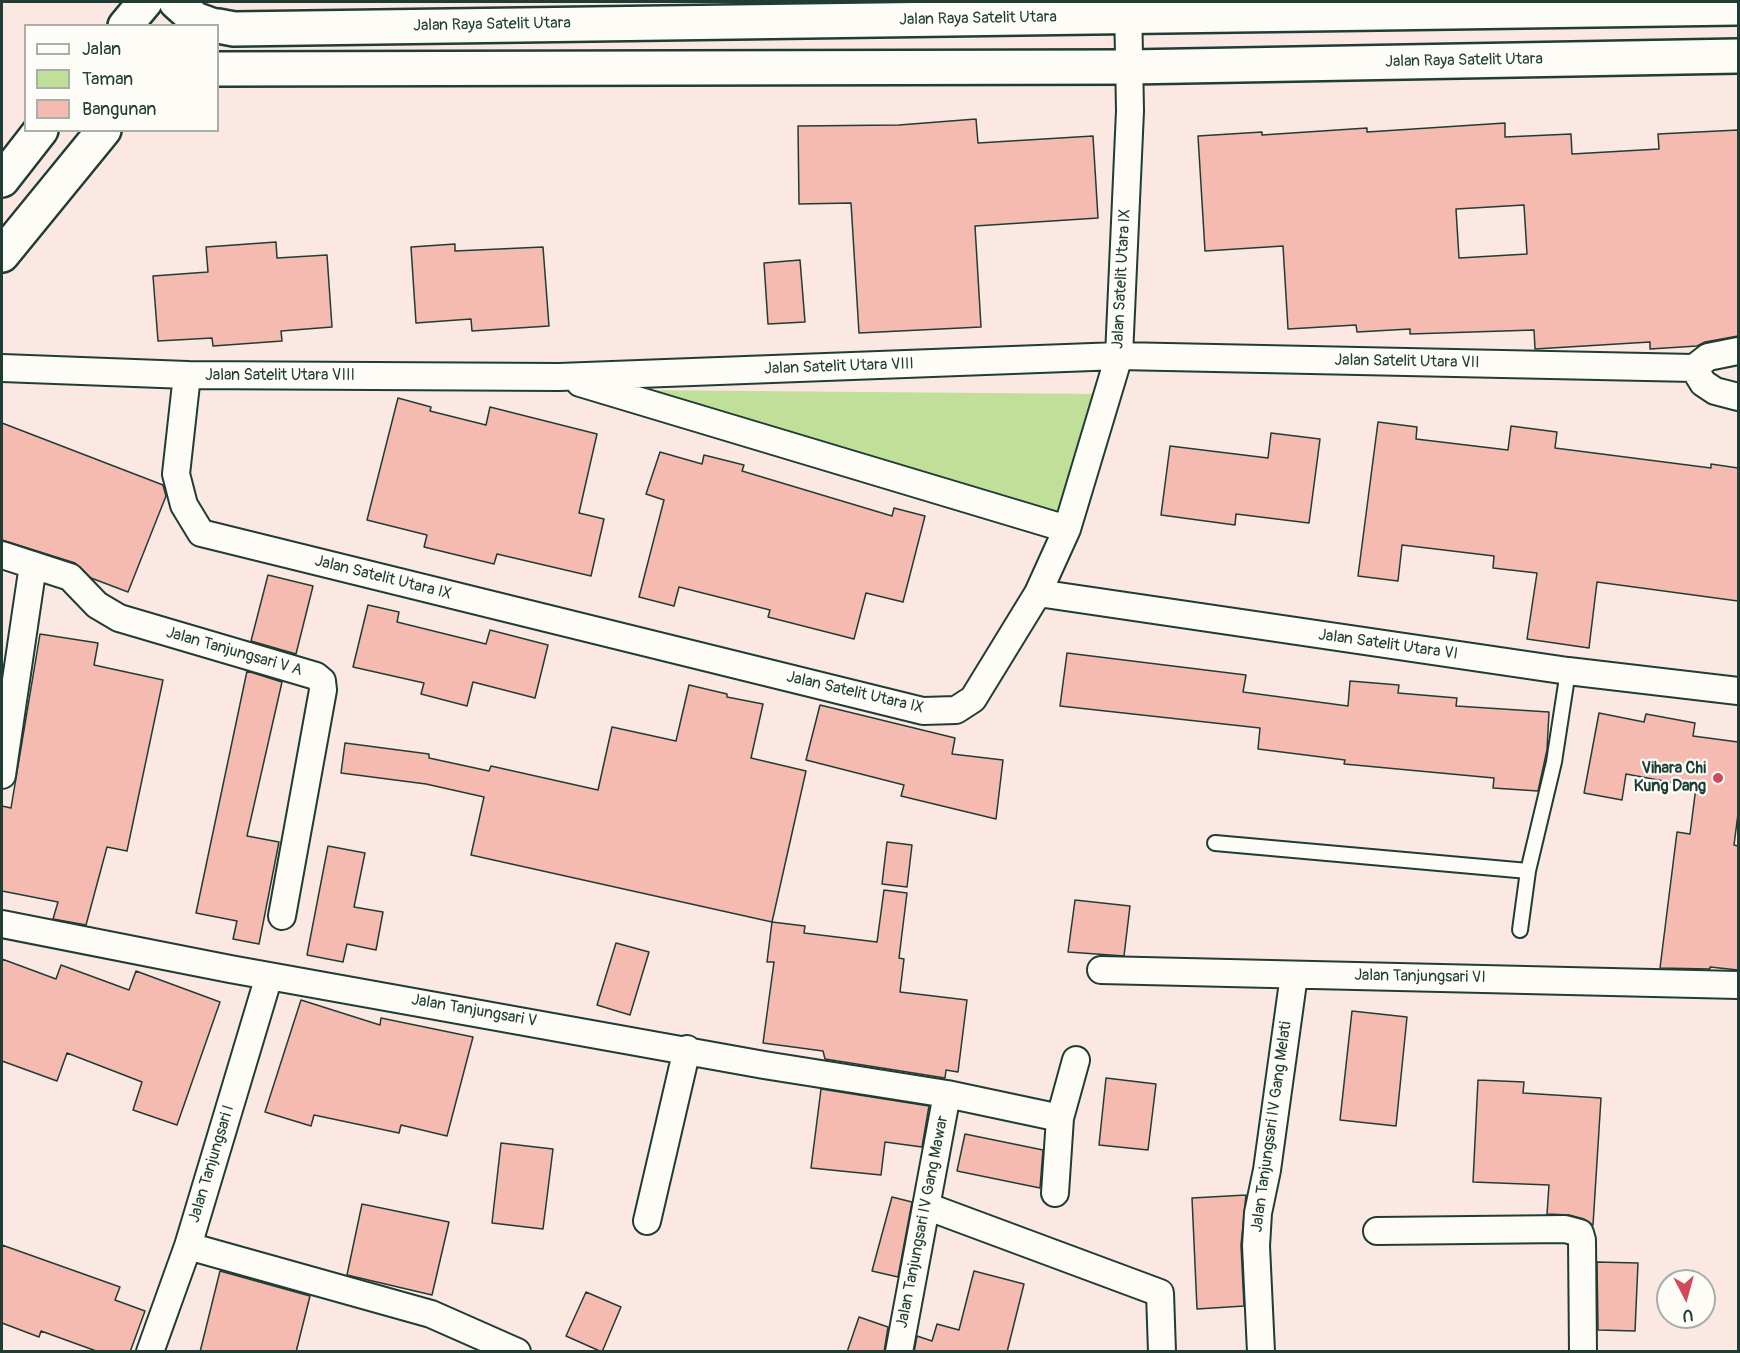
<!DOCTYPE html>
<style>
body{margin:0}
#map{position:relative;width:1740px;height:1353px;overflow:hidden;background:#fbe8e2;font-family:Pangolin,sans-serif}
canvas{display:block}
.frame{position:absolute;inset:0;border:3px solid #1f3d34;pointer-events:none}
.legend{position:absolute;left:24px;top:24px;width:195px;height:108px;box-sizing:border-box;background:#fdfcf7;border:2px solid #a4b0a9;margin:0;padding:8px 10px;list-style:none;font-size:18px;color:#1f3d34}
.legend li{display:flex;align-items:center;gap:12px;height:30px}
.legend b{width:30px;border:2px solid #a4b0a9}
.north{position:absolute;left:1656px;top:1269px;width:60px;height:60px;box-sizing:border-box;background:#fdfcf7;border:2px solid #a4b0a9;border-radius:50%;rotate:174deg;font-size:16px;font-weight:700;line-height:24px;text-align:center;color:#1f3d34}
.north::after{content:'';display:block;margin:auto;width:21px;height:27px;background:#d1495b;clip-path:polygon(50% 0,100% 100%,50% 72%,0 100%)}
</style>
<div id="map">
<canvas width="1740" height="1353"></canvas>
<div class="frame"></div>
<ul class="legend">
<li><b style="height:8px;background:#fdfcf7"></b>Jalan</li>
<li><b style="height:16px;background:#c0e099"></b>Taman</li>
<li><b style="height:16px;background:#f5bab0"></b>Bangunan</li>
</ul>
<div class="north">U</div>
</div>
<script>
const context = document.querySelector('canvas').getContext('2d');
context.lineJoin = 'round';
function paint(path, color) { context.fillStyle = color; context.fill(path, 'evenodd'); }
const shape = rows => new Path2D(rows.map(r => 'M' + r).join(''));
function strokePath(path, color, width, dash) { context.strokeStyle = color; context.lineWidth = width; context.lineCap = dash ? 'butt' : 'round'; context.setLineDash(dash || []); context.stroke(path); }
function drawText(font, color, halo, rows, align = 'center') {
  context.font = font + ' Pangolin,sans-serif'; context.lineWidth = 4.5; context.setLineDash([]); context.textBaseline = 'middle'; context.strokeStyle = halo; context.fillStyle = color; for (const [text, x, y, turn = 0] of rows) {
    context.save(); context.translate(x, y); context.rotate((+turn || 0) * Math.PI / 180); context.textAlign = isNaN(turn) ? turn : align; if (halo) context.strokeText(text, 0, 0); context.fillText(text, 0, 0); context.restore();
  }
}
const green = shape([
 [637,390,1104,394,1062,513]
]);
const building = shape([
 [976,119,978,143,1093,136,1098,218,975,226,981,327,859,333,851,203,799,204,798,126,899,125,976,119],
 [1505,123,1505,137,1571,134,1572,154,1659,149,1658,134,1738,130,1738,336,1705,342,1697,346,1650,349,1650,342,1535,349,1534,330,1410,334,1410,329,1357,332,1356,325,1288,329,1283,246,1205,251,1198,136,1262,132,1262,135,1367,128,1367,132,1505,123],
 [1524,205,1527,254,1459,258,1456,209,1524,205],
 [276,242,277,258,327,255,332,327,281,331,282,341,213,346,212,338,158,341,153,276,208,272,206,247,276,242],
 [455,244,455,251,543,247,549,326,472,331,471,319,416,323,411,247,455,244],
 [800,260,805,322,768,324,764,263,800,260],
 [398,398,431,407,430,411,486,425,490,407,597,434,579,513,604,519,591,576,497,554,494,564,424,547,427,535,367,520,398,398],
 [1378,422,1417,427,1416,439,1508,450,1511,426,1557,432,1555,448,1711,468,1711,464,1738,468,1738,601,1597,582,1589,648,1527,639,1537,573,1493,568,1494,556,1402,545,1398,581,1358,576,1378,422],
 [2,423,163,485,166,496,128,592,91,578,75,563,2,540,2,423],
 [1271,433,1320,439,1309,523,1236,514,1235,525,1161,515,1170,446,1268,458,1271,433],
 [660,452,702,464,704,455,744,465,742,471,892,516,894,508,925,516,903,602,866,593,854,639,768,617,770,610,679,587,674,606,639,597,664,500,646,494,660,452],
 [268,575,313,586,296,654,251,641,268,575],
 [368,605,399,612,397,622,486,644,490,630,548,645,535,698,473,682,467,706,421,694,424,683,353,667,368,605],
 [40,634,98,643,94,665,163,680,127,851,107,847,86,925,53,919,58,902,2,891,2,806,11,808,40,634],
 [1067,653,1246,675,1243,692,1348,706,1350,681,1399,685,1398,693,1457,698,1456,706,1549,712,1547,750,1538,791,1493,788,1494,778,1344,764,1345,760,1258,749,1260,728,1060,706,1067,653],
 [247,671,282,682,247,836,279,842,259,944,233,939,237,921,196,913,247,671],
 [689,685,727,694,727,697,763,704,751,758,806,771,772,922,471,855,484,797,426,784,341,773,345,743,429,754,429,758,489,771,491,766,598,790,612,727,676,741,689,685],
 [820,705,955,738,952,754,1003,760,996,819,901,796,904,785,806,760,820,705],
 [1599,713,1644,722,1646,714,1695,723,1693,736,1738,742,1738,814,1734,845,1738,846,1738,970,1710,967,1710,969,1660,968,1677,832,1690,834,1696,787,1626,774,1622,800,1584,793,1599,713],
 [887,842,912,845,907,887,882,884,887,842],
 [328,846,365,853,354,907,383,912,376,950,347,944,343,962,307,955,328,846],
 [884,890,907,893,899,958,904,959,900,992,967,1000,958,1072,946,1070,945,1078,825,1059,823,1051,763,1043,774,962,767,962,772,922,805,926,804,933,877,942,884,890],
 [1075,900,1130,906,1124,956,1068,952,1075,900],
 [616,943,649,952,630,1015,597,1005,616,943],
 [2,959,56,979,61,965,129,990,136,971,220,1002,177,1125,133,1110,142,1082,67,1053,57,1081,2,1061,2,959],
 [301,1000,380,1025,381,1018,473,1037,447,1136,401,1125,399,1133,314,1115,311,1126,265,1112,301,1000],
 [1352,1011,1407,1017,1396,1126,1340,1120,1352,1011],
 [1106,1078,1156,1084,1148,1150,1099,1145,1106,1078],
 [1478,1080,1524,1082,1523,1093,1601,1098,1593,1225,1584,1219,1569,1215,1547,1214,1549,1185,1473,1182,1478,1080],
 [821,1089,929,1106,922,1147,885,1142,881,1175,811,1168,821,1089],
 [965,1134,1043,1150,1040,1188,957,1171,965,1134],
 [501,1143,553,1149,543,1229,492,1223,501,1143],
 [1246,1195,1241,1245,1244,1306,1197,1309,1192,1198,1246,1195],
 [892,1197,912,1202,898,1277,872,1271,892,1197],
 [362,1204,449,1222,432,1295,347,1275,362,1204],
 [2,1245,120,1287,115,1300,145,1311,130,1352,99,1352,41,1331,39,1337,2,1323,2,1245],
 [1597,1262,1638,1263,1635,1331,1598,1330,1597,1262],
 [220,1271,310,1296,296,1352,200,1352,220,1271],
 [974,1271,1024,1284,1007,1352,914,1352,917,1336,932,1341,937,1324,959,1330,974,1271],
 [586,1292,621,1307,602,1352,566,1336,586,1292],
 [859,1317,888,1327,884,1352,847,1352,859,1317]
]);
const lane = shape([
 [1215,843,1528,871,1554,762,1568,671],
 [1520,930,1528,871]
]);
const street = shape([
 [2,368,187,375,559,377,1119,356,1694,368,1708,357,1738,351],
 [1694,368,1703,383,1715,391,1738,397],
 [187,375,176,474,184,505,201,533,923,711,956,710,973,699,1038,593,1067,529,1119,356,1130,111,1128,2],
 [580,383,1067,529],
 [2,555,70,577,97,605,119,618,316,676,322,681,323,690,282,916],
 [1038,593,1568,671,1738,691],
 [2,775,33,565],
 [2,924,230,969,764,1065,947,1094,1060,1118],
 [1101,970,1738,985],
 [1055,1193,1060,1118,1076,1060],
 [926,1206,1160,1293,1162,1352],
 [647,1221,687,1049],
 [1377,1231,1565,1229,1580,1233,1582,1240,1583,1352],
 [188,1246,431,1314,517,1352],
 [150,1352,188,1246,269,976],
 [899,1352,947,1094],
 [1261,1352,1256,1246,1258,1213,1267,1170,1294,975]
]);
const secondary = shape([
 [176,2,195,19,214,26],
 [125,26,145,2],
 [218,26,234,29,1738,8],
 [218,69,1129,67,1738,56],
 [2,180,41,130],
 [2,255,104,130]
]);
const markers = [
 [1718,778,6,"#d1495b"]
];
const streetNames = [
 ["Jalan Raya Satelit Utara",978,19,-1],
 ["Jalan Raya Satelit Utara",492,25,-1],
 ["Jalan Raya Satelit Utara",1464,61,-1],
 ["Jalan Satelit Utara IX",1122,279,-87],
 ["Jalan Satelit Utara VII",1407,362,1],
 ["Jalan Satelit Utara VIII",839,367,-2],
 ["Jalan Satelit Utara VIII",280,376],
 ["Jalan Satelit Utara IX",383,578,14],
 ["Jalan Satelit Utara VI",1388,645,8],
 ["Jalan Tanjungsari V A",234,652,16],
 ["Jalan Satelit Utara IX",855,693,13],
 ["Jalan Tanjungsari VI",1420,977,1],
 ["Jalan Tanjungsari V",474,1011,10],
 ["Jalan Tanjungsari IV Gang Melati",1272,1127,-82],
 ["Jalan Tanjungsari I",212,1164,-73],
 ["Jalan Tanjungsari IV Gang Mawar",923,1222,-79]
];
const poiNames = [
 ["Vihara Chi",1706,769],
 ["Kung Dang",1706,787]
];
paint(green, '#c0e099');
paint(building, '#f5bab0');
strokePath(building, '#1f3d34', 1.5);
strokePath(lane, '#1f3d34', 18);
strokePath(street, '#1f3d34', 30);
strokePath(secondary, '#1f3d34', 38);
strokePath(lane, '#fdfcf7', 14);
strokePath(street, '#fdfcf7', 26);
strokePath(secondary, '#fdfcf7', 33);
for (const [x, y, r, color] of markers) { const dot = new Path2D(); dot.arc(x, y, r, 0, 2 * Math.PI); context.fillStyle = color; context.fill(dot); strokePath(dot, '#fdfcf7', 2); }
drawText('16px', '#1f3d34', '#fdfcf7', streetNames);
drawText('bold 16px', '#1f3d34', '#fdfcf7', poiNames, 'right');
</script>
